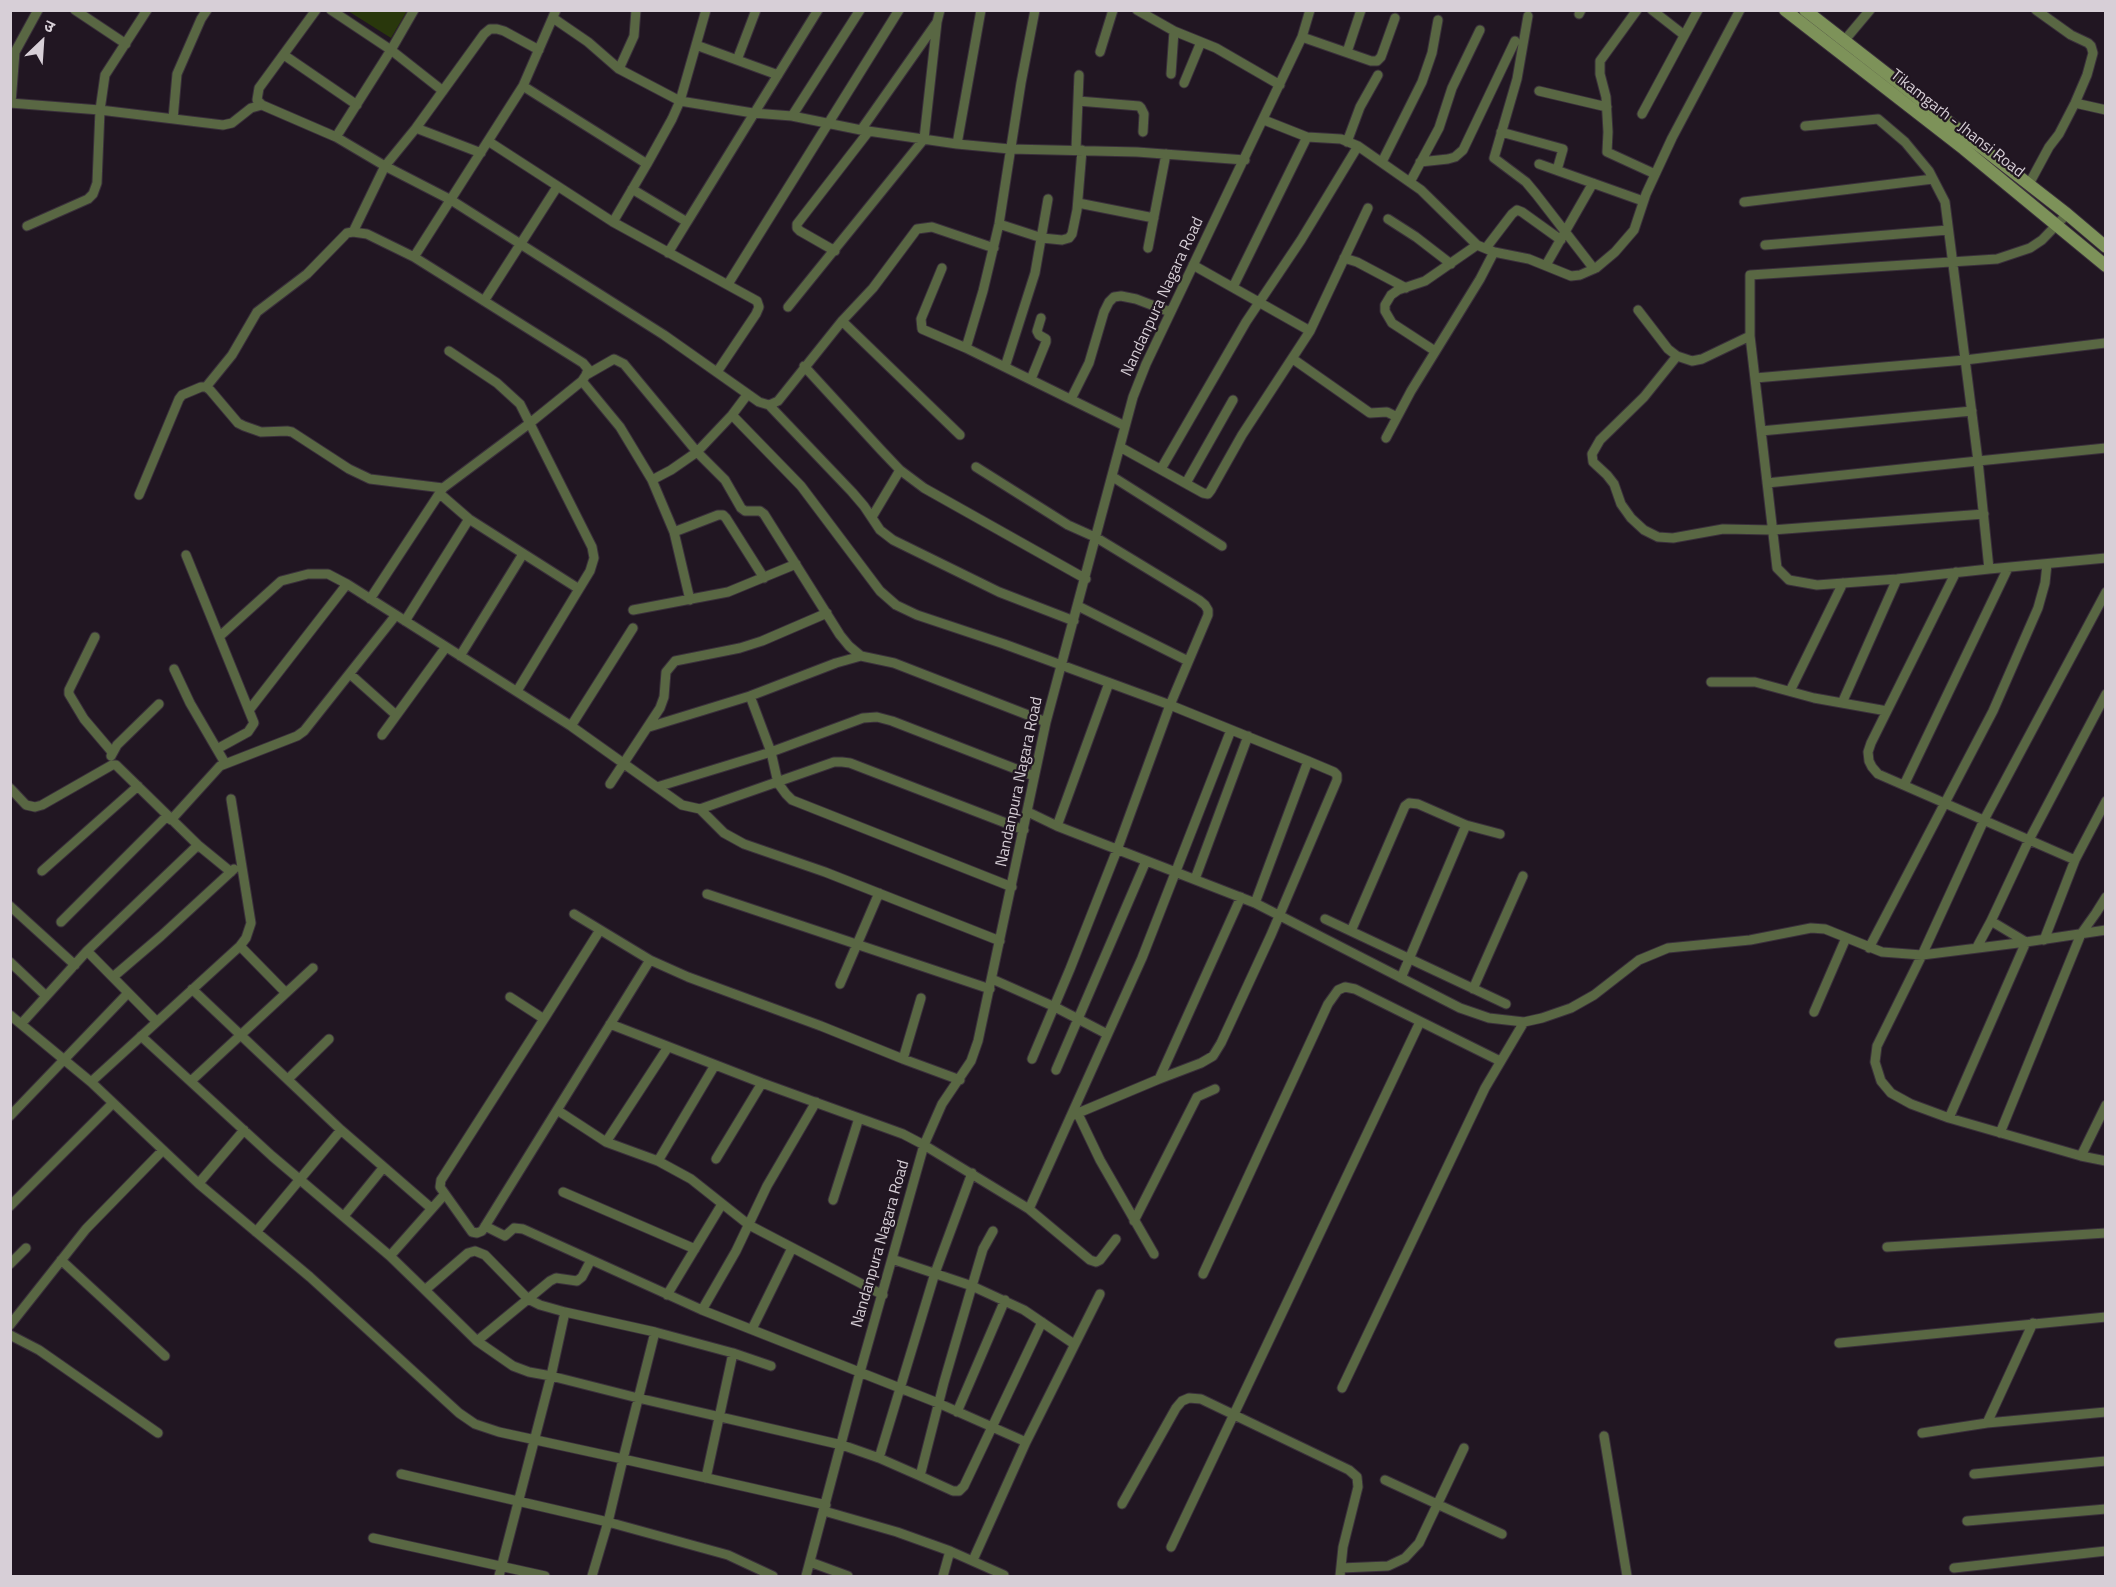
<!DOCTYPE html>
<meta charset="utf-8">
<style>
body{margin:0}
#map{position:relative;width:2116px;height:1587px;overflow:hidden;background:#211622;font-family:"Titillium Web","Noto Sans Devanagari",sans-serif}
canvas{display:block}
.frame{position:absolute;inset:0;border:12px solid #d7cfd7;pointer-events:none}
.north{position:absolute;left:12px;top:12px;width:60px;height:60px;-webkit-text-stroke:4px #211622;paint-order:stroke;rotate:25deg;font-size:16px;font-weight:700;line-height:24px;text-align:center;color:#d7cfd7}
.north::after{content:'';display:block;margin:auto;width:21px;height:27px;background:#d7cfd7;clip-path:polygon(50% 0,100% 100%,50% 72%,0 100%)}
</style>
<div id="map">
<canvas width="2116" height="1587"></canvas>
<div class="frame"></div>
<div class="north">उ</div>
</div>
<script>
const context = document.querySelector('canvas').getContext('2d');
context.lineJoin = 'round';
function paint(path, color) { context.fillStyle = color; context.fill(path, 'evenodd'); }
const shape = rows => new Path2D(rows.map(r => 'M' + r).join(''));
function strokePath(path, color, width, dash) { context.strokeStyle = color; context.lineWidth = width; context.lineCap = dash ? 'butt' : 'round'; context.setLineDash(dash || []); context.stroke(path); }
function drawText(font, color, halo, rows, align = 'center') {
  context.font = font + ' "Titillium Web",sans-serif'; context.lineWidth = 4.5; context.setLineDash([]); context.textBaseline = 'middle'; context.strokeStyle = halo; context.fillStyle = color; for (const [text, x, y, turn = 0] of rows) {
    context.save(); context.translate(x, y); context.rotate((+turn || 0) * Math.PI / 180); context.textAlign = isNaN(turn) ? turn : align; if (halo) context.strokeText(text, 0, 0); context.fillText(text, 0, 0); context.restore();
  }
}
const green = shape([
 [348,11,407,10,407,11,391,38]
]);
const street = shape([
 [75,10,126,44],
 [316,10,259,88,257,100,262,105,336,137,385,166,451,200,664,335,759,402,769,405,778,401,842,321,873,288,917,229,932,227,994,248],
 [331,10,391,50,414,10],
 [1137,10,1174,31,1216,48,1280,85],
 [1637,10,1600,61,1600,74,1606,97,1608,132,1607,152,1655,174],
 [1652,10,1684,35],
 [1579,14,1581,10],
 [1528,16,1517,79,1494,158,1526,182,1536,194,1594,269],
 [553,18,588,42,619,69,680,101,753,113,792,116,861,130,957,144,1010,149,1137,152,1245,160],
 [1302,37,1371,61,1377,61,1381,57,1395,18],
 [1844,41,1870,10],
 [696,45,778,75],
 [1100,52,1113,10],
 [1347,52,1361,10],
 [284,55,357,105],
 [737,60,756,10],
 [619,69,634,36,636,10],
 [1171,74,1174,31],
 [1184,83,1201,42],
 [523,86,647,164,672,119,680,101,706,10],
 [1539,91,1607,107],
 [1078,101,1139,106,1141,108,1144,114,1143,132],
 [10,103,100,110,223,125,232,123,251,108,262,105],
 [11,103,15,52,38,10],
 [2075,103,2106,110],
 [1642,114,1698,10],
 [792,116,860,10],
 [173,119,177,74,201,19,207,10],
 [1264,120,1307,137,1341,139,1358,146,1421,190,1477,245,1494,252],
 [416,128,481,153],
 [861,130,937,22,940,10],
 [1501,132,1563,149,1557,170],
 [336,137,391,50,443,91],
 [488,141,613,222,757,301,759,307,756,314,717,372],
 [1347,142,1360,107,1378,75],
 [957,144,981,10],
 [1076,149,1079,75],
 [1382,162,1422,82,1432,53,1438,20],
 [1420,162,1448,159,1455,157,1463,150,1515,41],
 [1539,164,1643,201],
 [1410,182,1439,128,1452,88,1480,30],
 [2029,184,2049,147,2059,134,2075,103,2087,75,2093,53,2091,46,2088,43,2071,35,2036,10],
 [632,189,687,222,818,10],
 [1744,202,1933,179],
 [1078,203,1154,218],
 [1388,219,1416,237,1451,264],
 [613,222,647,164],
 [999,224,1042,238,1062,240,1069,238,1072,234,1077,210,1082,150],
 [27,226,88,199,93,194,97,183,100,110,105,75,147,10],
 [353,232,385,166,416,128,484,34,490,29,497,29,504,31,539,50],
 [1765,245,1948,230],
 [1148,248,1166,154],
 [1486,248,1512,214,1517,210,1522,212,1561,240],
 [835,251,800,231,797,228,797,224,869,131],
 [668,253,687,222],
 [414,257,523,86,556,10],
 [1344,258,1357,262,1406,288],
 [1193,265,1310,331],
 [1546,265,1593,183],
 [942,268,921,319,922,329,966,348,1125,426],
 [728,284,899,10],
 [1233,287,1307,137],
 [484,301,557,187],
 [788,307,924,139,937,22],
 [1638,310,1668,349,1677,356,1692,361,1702,359,1750,336],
 [842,321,960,435],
 [966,348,983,291,999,224,1021,83,1035,10],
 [449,351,497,383,520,404,592,547,594,558,590,571,517,691],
 [1435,351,1392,323,1385,311,1385,305,1391,295,1398,290,1425,281,1477,245],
 [1677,356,1644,397,1600,440,1592,454,1593,462,1607,475,1614,484,1621,504,1631,518,1644,530,1658,537,1673,538,1723,529,1772,530,1984,514],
 [1293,359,1370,413,1387,412,1397,417],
 [804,366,881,450,900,470,924,488,1086,579],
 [1005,367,1035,273,1048,199],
 [586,375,614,359,624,364,697,452,725,480,741,508,745,511,760,511,764,514,840,635,849,646,861,656,894,663,1046,722],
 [1755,378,1965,360,2105,343],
 [1031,379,1046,342,1046,339,1039,335,1037,331,1041,318],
 [582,381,620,427,652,480,674,532,690,600],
 [206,387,232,355,257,312,307,274,347,233,353,232,367,234,414,257,583,363,588,369,586,375,582,381,530,423,443,488,370,599],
 [1071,399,1089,363,1104,312,1109,302,1114,297,1121,296,1136,299,1170,312],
 [769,405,852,492,864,506,880,530,893,540,999,592,1074,621],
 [732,415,801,486,880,591,896,605,917,615,1004,644,1170,705,1308,761,1334,772,1337,775,1337,780,1271,935,1221,1043,1213,1056,1201,1063,1159,1079],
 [1761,431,1972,411],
 [1386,438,1411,391,1480,279,1494,252,1529,259,1571,276,1580,275,1596,268,1615,252,1634,230,1646,194,1672,138,1740,10],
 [1120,447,1203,493,1208,494,1211,490,1242,435,1310,331,1368,208],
 [2106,448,1978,461,1989,569,2106,558],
 [976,467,1068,525,1097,538,1199,600,1205,605,1208,610,1208,615,1170,705,1117,850,1070,969,1032,1059],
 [1161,469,1246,322,1301,240,1358,146],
 [1113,477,1222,546],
 [652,480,671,470,697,452,732,415,747,395],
 [1186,483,1233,400],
 [1767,483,1978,461,1945,202,1929,171,1905,142,1878,119,1805,126],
 [439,493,469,519,579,589],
 [139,495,179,399,182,395,201,387,206,387,210,390,238,423,244,426,261,432,287,431,292,432,349,469,370,479,443,488],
 [872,517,900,470],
 [674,532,718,515,723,515,726,518,764,578],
 [186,555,254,723,248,732,217,749],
 [1989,569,1897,579,1817,585,1789,580,1777,568,1750,336,1750,275,1997,259,2030,248,2042,240,2067,214],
 [1956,572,1871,743,1868,752,1869,761,1872,767,1878,774,2075,860],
 [2106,592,1984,820,1922,955,1877,1046,1875,1062,1881,1081,1891,1093,1911,1104,1949,1118,2081,1156,2106,1161],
 [1078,606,1188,661],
 [633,610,728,592,796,564],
 [405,621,469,519],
 [220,636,281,581,308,574,328,574,347,584,571,726,682,805,700,809,834,762,842,762,850,763,1024,830],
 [95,637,69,690,69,694,84,719,112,752],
 [460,656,523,554],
 [174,669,190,703,225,763],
 [350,674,396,715],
 [1711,682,1755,682,1814,698,1887,711],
 [1790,691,1843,583],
 [750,696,771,752,778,783,786,794,792,800,1012,887],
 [1842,703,1897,579],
 [250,709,347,584],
 [571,726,633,628],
 [649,727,750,696,836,663,861,656],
 [382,735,446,647],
 [111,756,117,745,159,704],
 [610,784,660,708,664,697,666,672,675,661,740,648,762,641,827,613],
 [1904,785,2008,568],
 [657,787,771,752,863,718,877,717,892,721,1034,776],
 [10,788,26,805,35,807,42,805,112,765,116,765,198,845,231,872],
 [700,809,724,833,744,844,825,872,1000,941],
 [1028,812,1057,826,1255,903,1460,1008,1489,1018,1524,1022,1542,1018,1571,1008,1594,995,1639,960,1668,948,1750,940,1811,928,1825,929,1882,952,1922,955,2026,942,2106,930],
 [171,820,220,766,297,736,304,731,396,615],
 [1057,826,1109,683],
 [42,871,138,786],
 [1195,879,1248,736],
 [707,894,990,989],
 [1255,903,1308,761],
 [10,906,75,965],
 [574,914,650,960,688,977,821,1026,903,1059,921,998],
 [1325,919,1506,1004],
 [61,922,167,816],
 [1351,931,1405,806,1409,803,1418,804,1466,825,1500,834],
 [2044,940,2075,860,2106,801],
 [240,946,286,993],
 [1977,947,1991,921],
 [1869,948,1993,711,2038,608,2045,583,2047,564],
 [87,951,156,1021],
 [10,962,46,996],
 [113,977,161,936,234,869],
 [1401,978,1466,825],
 [992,979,1055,1007,1107,1034],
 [840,984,879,893],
 [192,989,341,1130,431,1208],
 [1473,989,1523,876],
 [510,997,544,1019,441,1180,440,1187,472,1232,477,1233,482,1231,650,960],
 [1814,1012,1846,938],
 [10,1015,91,1082,199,1184,310,1277,459,1413,475,1424,499,1432,623,1459,655,1332],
 [544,1019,600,930],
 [21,1024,87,951,198,845],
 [610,1024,762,1083,903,1134,924,1145,1029,1209,1142,958,1231,730],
 [141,1036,272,1156,390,1256,425,1290],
 [903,1059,960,1080],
 [1056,1070,1146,861],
 [288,1079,329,1039],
 [191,1081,313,968],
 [91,1082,240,946,246,938,251,923,231,799],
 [557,1110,606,1142,658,1161,691,1179,749,1225,883,1295],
 [1078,1114,1100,1160,1154,1254],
 [10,1116,128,993],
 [1071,1116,1159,1079,1241,897],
 [1949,1118,2026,942,1991,921,2029,840,2106,694],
 [2000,1133,2081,934,2096,913,2106,897],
 [606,1142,668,1047],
 [2081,1156,2106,1105],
 [716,1159,762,1083],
 [658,1161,715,1065],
 [199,1183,244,1130],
 [563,1192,695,1249],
 [833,1200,859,1118],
 [10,1206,113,1103],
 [1029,1209,1090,1260,1096,1262,1100,1260,1116,1239],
 [344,1216,383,1168],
 [1134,1221,1197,1097,1215,1089],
 [485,1226,505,1236,514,1228,523,1229,702,1310,938,1403,1026,1442],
 [993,1231,983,1249,972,1286,1024,1310,1074,1344],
 [256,1232,341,1130],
 [1887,1247,2106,1233],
 [390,1256,444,1195],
 [61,1260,165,1356],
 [10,1264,26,1248],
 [1203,1274,1328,1004,1338,990,1345,987,1355,989,1500,1061],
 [667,1295,722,1204],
 [702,1310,736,1251,767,1186,816,1102],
 [565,1312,655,1332,733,1353,771,1366],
 [10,1325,86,1229,163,1150],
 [752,1329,792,1248],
 [10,1335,39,1350,158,1433],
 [477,1341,550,1281,556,1278,577,1281,582,1277,591,1260],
 [1839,1343,2106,1317],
 [1342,1388,1485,1088,1524,1022],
 [957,1412,1005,1300],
 [1987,1423,2033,1323],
 [1922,1433,1987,1423,2106,1412],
 [1604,1436,1627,1576],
 [879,1458,935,1273,972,1173],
 [401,1474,608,1522,728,1555,773,1576],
 [1974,1474,2106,1461],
 [920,1476,953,1491,959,1491,964,1486,1042,1322],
 [706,1478,733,1353],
 [1385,1480,1502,1534],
 [1122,1504,1176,1408,1182,1401,1189,1398,1201,1399,1349,1470,1357,1477,1358,1487,1343,1547,1340,1576],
 [824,1511,897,1532,950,1551,943,1576],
 [1967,1521,2106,1509],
 [373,1538,545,1576],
 [1171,1547,1420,1022],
 [950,1551,1004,1575],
 [973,1560,1026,1442,1100,1294],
 [810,1562,848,1576],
 [1341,1568,1388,1566,1405,1558,1419,1543,1464,1448],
 [1954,1568,2106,1551],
 [499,1576,551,1376,565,1312,540,1305,528,1299,485,1255,475,1251,468,1253,425,1290,477,1341,513,1366,529,1372,551,1376,638,1398,842,1445,879,1458,920,1476,944,1382,972,1286,892,1259],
 [592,1576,608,1522,623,1459,826,1505],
 [806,1576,860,1372,924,1145,942,1104,971,1061,978,1041,1046,722,1133,397,1146,364,1302,37,1310,10]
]);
const secondary = shape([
 [1785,10,1964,149,2106,266],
 [1805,10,2067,214,2106,247]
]);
const streetNames = [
 ["Tikamgarh - Jhansi Road",1957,124,38],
 ["Nandanpura Nagara Road",1163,297,-65],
 ["Nandanpura Nagara Road",1020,782,-78],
 ["Nandanpura Nagara Road",881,1244,-74]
];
paint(green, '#29370c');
strokePath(street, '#3a303b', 11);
strokePath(secondary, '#3a303b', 14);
strokePath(street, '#596743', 9);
strokePath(secondary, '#7d9259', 12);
drawText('16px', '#d7cfd7', '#211622', streetNames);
</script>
